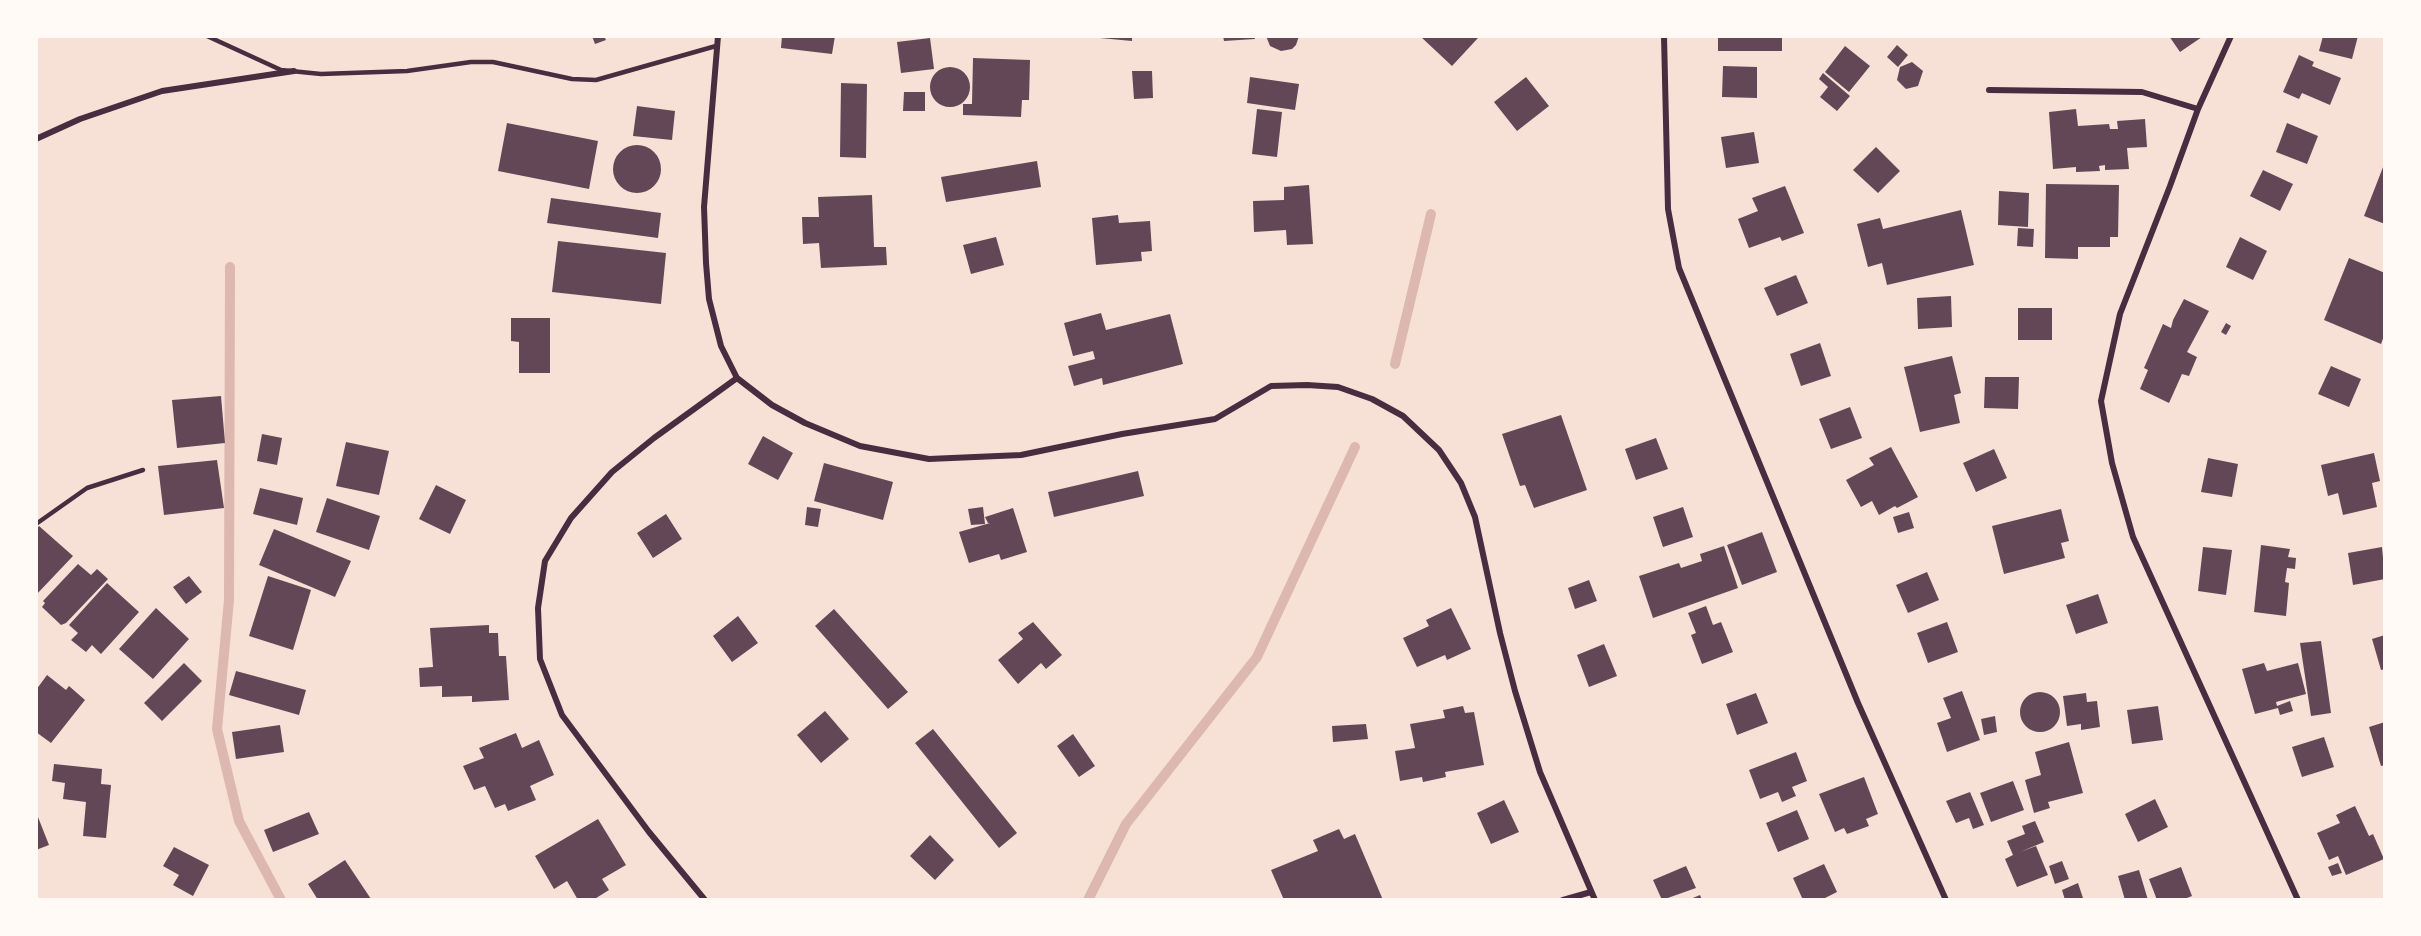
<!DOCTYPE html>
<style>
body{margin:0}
#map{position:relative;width:2421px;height:936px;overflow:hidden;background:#f7e1d7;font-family:Helvetica,sans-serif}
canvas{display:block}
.frame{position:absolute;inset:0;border:38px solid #fffaf5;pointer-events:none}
</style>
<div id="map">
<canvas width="2421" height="936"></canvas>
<div class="frame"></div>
</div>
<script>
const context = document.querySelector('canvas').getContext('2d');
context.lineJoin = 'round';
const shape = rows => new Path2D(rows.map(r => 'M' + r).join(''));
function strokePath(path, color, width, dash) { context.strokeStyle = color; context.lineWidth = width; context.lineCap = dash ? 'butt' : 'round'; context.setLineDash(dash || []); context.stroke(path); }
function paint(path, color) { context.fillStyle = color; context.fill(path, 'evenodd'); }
const stream = shape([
 [230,267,229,600,217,729,239,821,281,900],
 [1395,364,1431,214],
 [1088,900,1126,824,1257,657,1355,447]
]);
const building = shape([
 [592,36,604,36,606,40,595,44],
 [782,36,835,36,832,54,781,48],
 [1101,36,1132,36,1132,41,1100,38],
 [1223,36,1254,36,1255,39,1224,41],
 [1266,36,1299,36,1296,45,1292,49,1281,51,1270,46],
 [1420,36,1475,36,1478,38,1452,66],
 [1718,36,1782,36,1782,51,1718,51],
 [2169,36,2201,36,2202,37,2180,52],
 [2323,36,2358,36,2352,59,2319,51],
 [930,38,934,69,901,73,897,42],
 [1897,45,1908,55,1898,67,1887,57],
 [1845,46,1870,66,1849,92,1825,72],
 [2299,55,2314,62,2312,66,2341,78,2330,105,2302,93,2299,99,2283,92],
 [973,58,1030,60,1029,100,1022,100,1021,117,963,115,963,104,972,104],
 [1912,62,1923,71,1918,86,1906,89,1897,80,1900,67],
 [1723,66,1757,67,1757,98,1722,97],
 '930 87a20 20 0 1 1 40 0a20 20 0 1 1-40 0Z',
 [1132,71,1152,71,1153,98,1134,99],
 [1823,73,1850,96,1837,111,1820,97,1828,87,1819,79],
 [1250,77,1299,84,1295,110,1247,103],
 [1526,77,1549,106,1517,131,1494,102],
 [841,83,867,84,866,158,840,157],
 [904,92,925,92,925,111,903,111],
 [637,106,675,111,672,140,633,136],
 [1257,109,1282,112,1277,157,1252,154],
 [2076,109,2078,126,2109,124,2110,129,2118,129,2117,121,2145,119,2147,147,2127,148,2129,169,2105,170,2105,165,2099,166,2100,171,2076,172,2076,167,2053,169,2049,112],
 [507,123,598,141,589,189,498,171],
 [2287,123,2318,136,2307,164,2276,152],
 [1754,132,1759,163,1726,168,1721,137],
 '613 169a24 24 0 1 1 48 0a24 24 0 1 1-48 0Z',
 [1876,147,1900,171,1878,193,1853,170],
 [1037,161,1041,187,946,202,941,177],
 [2385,162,2385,224,2364,216],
 [2263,170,2293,184,2280,211,2250,196],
 [2046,184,2119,185,2118,237,2110,237,2110,247,2078,247,2078,259,2045,258],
 [1309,185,1313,244,1287,245,1286,230,1254,232,1253,201,1284,200,1284,187],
 [1785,186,1804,233,1782,241,1780,237,1749,248,1738,219,1758,211,1752,198],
 [1999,191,2029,193,2028,227,1998,225],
 [872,195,874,247,886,247,887,265,821,268,819,243,803,244,802,217,819,217,818,197],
 [551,198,661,213,658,238,547,223],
 [1961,210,1974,265,1887,285,1882,263,1868,267,1857,224,1880,218,1883,229],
 [1118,215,1119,223,1150,221,1152,251,1141,252,1142,261,1096,265,1092,218],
 [2018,228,2034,229,2033,247,2017,246],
 [996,237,1004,265,971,274,963,245],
 [2240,237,2267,251,2253,280,2226,267],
 [558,241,666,253,661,304,552,292],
 [2349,258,2385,273,2385,333,2381,344,2324,320],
 [1796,275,1808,303,1777,316,1764,288],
 [1951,296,1952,327,1918,329,1917,298],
 [2184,299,2209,311,2187,352,2197,357,2189,376,2182,374,2169,403,2140,389,2148,370,2144,368,2163,324,2171,328,2173,320],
 [2018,308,2052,308,2052,340,2018,340],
 [1101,313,1106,330,1170,314,1183,364,1103,385,1102,378,1074,386,1068,366,1095,359,1093,351,1073,356,1064,323],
 [511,318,550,318,550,373,519,373,519,342,511,341],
 [2226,323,2231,326,2226,335,2221,332],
 [1820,343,1831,376,1801,386,1790,354],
 [1952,356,1961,393,1954,395,1960,423,1920,432,1904,367],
 [2331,366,2361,379,2349,407,2318,394],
 [1985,377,2019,377,2018,409,1984,408],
 [221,396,225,443,177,448,172,400],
 [1850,407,1862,438,1831,449,1819,419],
 [1561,415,1587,490,1534,508,1525,485,1520,486,1502,434],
 [262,434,282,438,277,465,257,461],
 [763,436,793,453,778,480,748,464],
 [1656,438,1668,469,1636,480,1625,449],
 [346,442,389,451,379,495,336,486],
 [1891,447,1918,497,1897,508,1895,506,1879,515,1872,501,1861,507,1846,480,1874,465,1869,458],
 [1994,449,2007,478,1976,492,1963,463],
 [2374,453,2380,481,2372,483,2377,507,2343,515,2338,493,2328,496,2321,465],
 [2208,458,2238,464,2232,497,2201,492],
 [217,460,224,508,164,515,158,466],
 [824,463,893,482,883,520,814,501],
 [1138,471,1144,496,1054,517,1048,492],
 [436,485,466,500,450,534,419,519],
 [260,488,303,498,297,525,253,514],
 [327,498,380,516,369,550,316,532],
 [807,507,821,509,818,527,805,525],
 [983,507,985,524,971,525,968,509],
 [1683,507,1693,537,1663,547,1653,517],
 [1013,508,1027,552,1001,560,999,554,969,563,959,532,990,523,988,523,985,517],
 [2061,509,2069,541,2061,543,2065,558,2004,574,1992,526],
 [1909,512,1914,528,1898,533,1893,517],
 [666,514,682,539,653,558,637,533],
 [39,526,73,556,36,595,36,529],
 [274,529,351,561,335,597,259,565],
 [1762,532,1777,572,1742,585,1727,545],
 [2261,545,2290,549,2288,557,2296,558,2295,569,2287,568,2285,582,2289,583,2286,616,2254,612],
 [1724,546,1738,588,1653,618,1639,576,1679,563,1681,568,1702,561,1700,554],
 [2203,547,2232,550,2226,595,2198,591],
 [2382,547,2385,579,2353,585,2348,553],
 [78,564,91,575,97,569,108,579,66,623,61,625,42,607,45,603,43,601],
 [1927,572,1939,600,1908,613,1896,585],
 [189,576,202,592,186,604,173,587],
 [268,576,311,590,293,650,249,636],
 [1589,580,1597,601,1575,609,1568,588],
 [107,583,139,612,101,654,92,645,86,652,71,640,78,633,69,625],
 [2098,594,2108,623,2076,634,2066,605],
 [1706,606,1713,625,1721,622,1733,652,1702,664,1691,635,1696,633,1688,613],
 [156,608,189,639,153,679,119,649],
 [1451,608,1471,649,1447,660,1445,655,1417,667,1403,638,1429,626,1426,620],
 [834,609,908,692,888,709,815,626],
 [738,616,758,643,732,662,713,636],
 [1033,622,1062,655,1046,669,1041,663,1018,684,998,660,1023,639,1018,633],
 [1947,622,1958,652,1928,663,1917,633],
 [489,625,489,633,498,633,499,656,506,656,509,700,472,702,472,696,442,697,442,686,420,687,419,668,433,667,430,628],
 [2385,635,2385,669,2381,670,2372,639],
 [2321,641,2331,713,2311,716,2300,643],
 [1604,644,1617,676,1589,687,1577,655],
 [184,663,202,681,162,721,144,703],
 [2264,663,2267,671,2298,663,2306,694,2276,702,2277,706,2290,701,2293,711,2280,715,2278,708,2255,714,2242,669],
 [236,671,306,690,299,715,229,695],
 [47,675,66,690,69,686,85,700,51,743,36,732,36,690],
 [1962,691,1980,740,1947,752,1937,723,1951,718,1943,698],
 '2020 712a20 20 0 1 1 40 0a20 20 0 1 1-40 0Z',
 [1756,693,1768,723,1737,735,1726,704],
 [2086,693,2087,702,2097,701,2100,727,2081,730,2081,724,2067,726,2063,696],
 [1463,706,1465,713,1474,712,1484,765,1445,772,1446,777,1423,782,1422,777,1400,781,1395,751,1415,748,1410,724,1445,718,1443,710],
 [2158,706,2163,740,2132,744,2127,710],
 [825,711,849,739,821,763,797,735],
 [1995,716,1997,732,1984,735,1981,719],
 [2385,722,2385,765,2381,766,2369,727],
 [1366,724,1368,739,1333,742,1332,726],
 [280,725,284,752,236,759,232,732],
 [933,729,1017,833,999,848,915,743],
 [516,733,522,748,539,740,554,775,530,786,536,800,508,811,505,804,495,808,485,786,474,790,463,766,484,758,479,748],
 [1073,734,1095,766,1079,777,1057,746],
 [2324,737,2334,767,2302,777,2292,747],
 [2069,742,2083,793,2048,802,2050,808,2034,813,2025,780,2041,775,2035,752],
 [1796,752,1807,781,1792,787,1796,796,1782,802,1778,792,1760,799,1749,770],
 [54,764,102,769,101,784,111,785,106,838,83,836,86,802,63,799,65,783,52,781],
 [1864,777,1878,814,1866,819,1869,826,1847,834,1844,828,1835,832,1819,794],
 [2013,781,2024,810,1991,822,1980,793],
 [1970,792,1984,825,1973,829,1969,818,1956,823,1946,801],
 [2155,799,2168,827,2138,842,2125,814],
 [1504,800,1519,832,1491,844,1477,813],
 [2355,806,2369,836,2373,834,2384,859,2346,875,2338,856,2329,860,2317,833,2340,823,2336,815],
 [1797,810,1809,839,1778,852,1766,823],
 [36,812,49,845,36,850],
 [309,812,319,834,273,852,264,830],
 [598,819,626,865,602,879,609,890,593,900,578,900,567,881,554,889,535,856],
 [2035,821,2044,842,2020,852,2036,846,2048,875,2017,887,2005,859,2013,855,2007,841,2025,834,2022,826],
 [1339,829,1344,839,1355,834,1383,900,1284,900,1271,870,1318,851,1313,840],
 [930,835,954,860,935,880,910,856],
 [174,847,209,865,193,896,173,885,179,875,163,866],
 [345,860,371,899,318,900,308,884],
 [2062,861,2069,879,2055,884,2049,866],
 [2338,863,2342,873,2332,876,2328,867],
 [1824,864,1837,892,1821,900,1803,900,1793,878],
 [1686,866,1696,888,1662,900,1653,880],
 [2181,867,2192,896,2182,900,2157,900,2149,879],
 [2139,870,2148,900,2125,900,2118,876],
 [2078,883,2083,898,2065,900,2062,890],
 [1700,895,1702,900,1688,900]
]);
const service = shape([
 [207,36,281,70,321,74,407,71,471,62,493,62,572,79,596,80,716,46],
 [36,524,87,488,143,470]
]);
const minor = shape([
 [718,36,704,207,706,263,709,299,721,346,737,378,772,405,805,423,860,446,929,459,1021,455,1122,434,1215,419,1271,386,1307,385,1338,387,1372,399,1403,416,1439,450,1461,483,1475,517,1500,633,1515,691,1540,772,1595,900],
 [1664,36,1668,209,1679,268,1858,703,1946,900],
 [2231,36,2198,109,2170,186,2120,314,2101,401,2112,463,2133,537,2298,900],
 [1989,90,2142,92,2198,109],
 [36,139,80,119,162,91,294,71],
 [705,900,649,832,562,715,540,659,538,608,545,561,571,518,612,472,654,438,737,378],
 [1563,900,1591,892]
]);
strokePath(stream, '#dcb8b0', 10);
paint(building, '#644757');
strokePath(service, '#4a2c40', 4.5);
strokePath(minor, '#4a2c40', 6);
</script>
